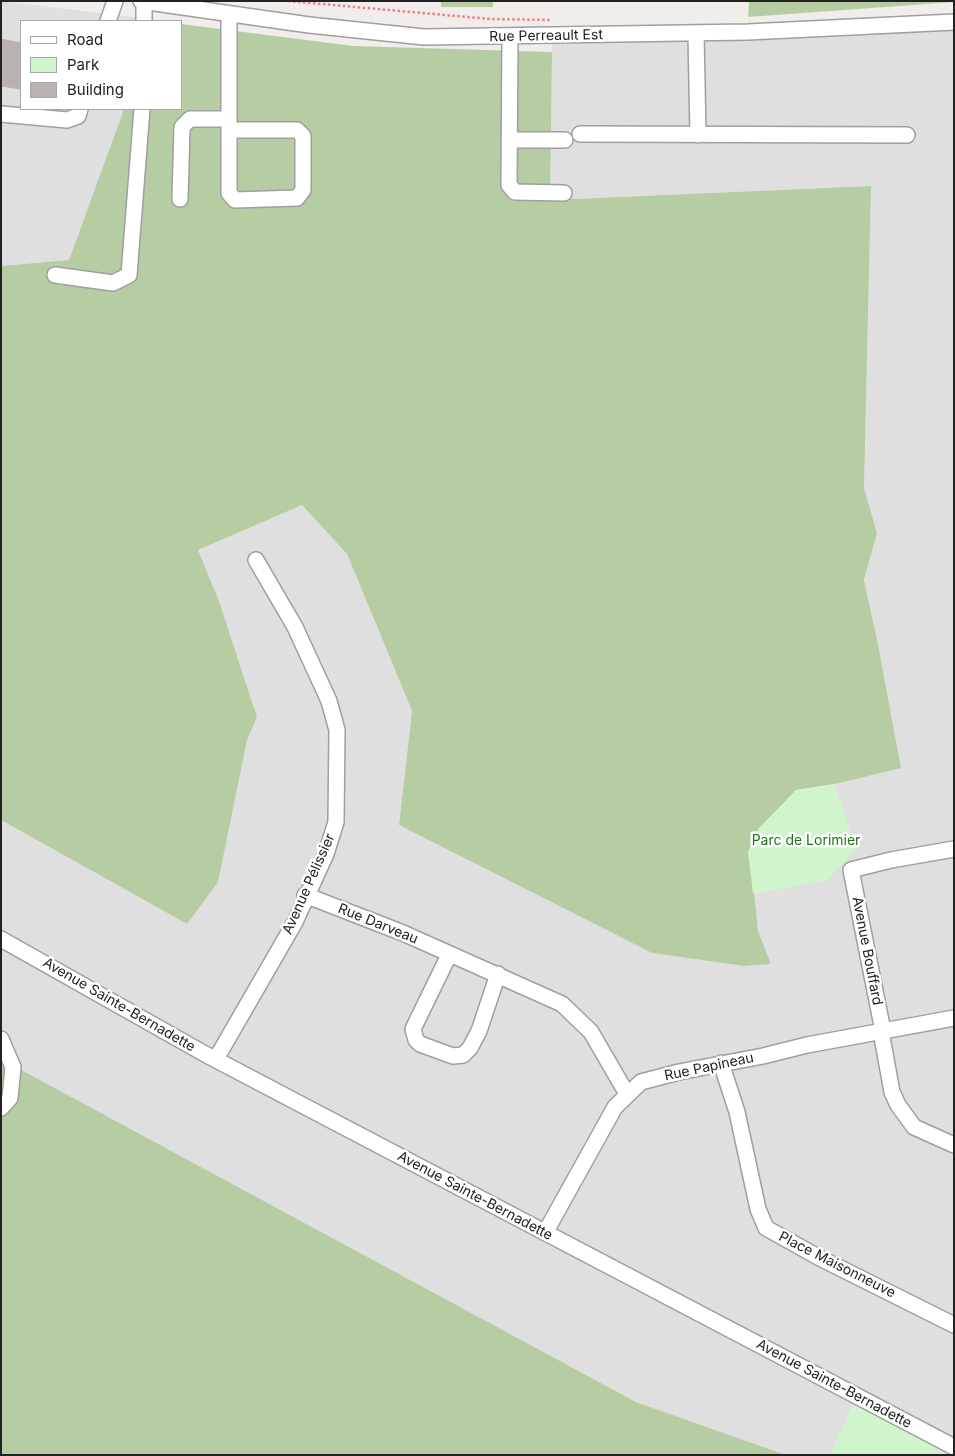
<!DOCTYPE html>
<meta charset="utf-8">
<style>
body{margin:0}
#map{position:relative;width:955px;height:1456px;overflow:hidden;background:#f1edea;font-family:Inter,sans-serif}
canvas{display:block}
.frame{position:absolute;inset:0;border:2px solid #222;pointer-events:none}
.legend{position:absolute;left:20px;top:20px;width:162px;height:90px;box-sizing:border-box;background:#fff;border:1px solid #a7a7a7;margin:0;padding:6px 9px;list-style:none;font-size:15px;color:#222}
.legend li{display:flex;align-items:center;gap:10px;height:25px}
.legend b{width:25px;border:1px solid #a7a7a7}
</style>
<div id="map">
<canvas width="955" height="1456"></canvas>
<div class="frame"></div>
<ul class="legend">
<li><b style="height:6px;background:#fff"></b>Road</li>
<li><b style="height:14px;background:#d0f5cd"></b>Park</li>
<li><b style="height:14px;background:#bab2af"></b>Building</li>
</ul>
</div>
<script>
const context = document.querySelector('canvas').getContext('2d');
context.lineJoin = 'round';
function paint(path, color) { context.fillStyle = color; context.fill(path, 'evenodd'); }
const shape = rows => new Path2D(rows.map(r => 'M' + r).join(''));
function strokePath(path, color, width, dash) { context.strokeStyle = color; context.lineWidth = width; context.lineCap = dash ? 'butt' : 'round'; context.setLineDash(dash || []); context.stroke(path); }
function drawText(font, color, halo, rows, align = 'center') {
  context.font = font + ' Inter,sans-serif'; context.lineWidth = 5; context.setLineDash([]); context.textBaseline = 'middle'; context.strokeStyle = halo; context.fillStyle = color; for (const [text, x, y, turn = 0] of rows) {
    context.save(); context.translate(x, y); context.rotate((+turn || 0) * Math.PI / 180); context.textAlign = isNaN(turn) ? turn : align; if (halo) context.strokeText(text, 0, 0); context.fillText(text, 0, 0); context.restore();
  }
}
const residential = shape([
 [1,1,156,20,21,21,21,109,124,109,69,260,1,266],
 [954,22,954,1447,857,1396,830,1455,786,1455,636,1402,1,1059,1,820,187,924,247,740,257,717,219,601,198,550,302,505,347,554,412,711,399,825,652,953,744,966,771,964,758,931,753,893,827,880,855,849,835,784,901,767,878,644,864,580,877,533,864,488,871,186,550,200,552,37]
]);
const forest = shape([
 [441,1,493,1,493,7,441,7],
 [749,1,954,1,954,2,748,17],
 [181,24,353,46,552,52,550,200,871,186,864,488,877,533,864,580,878,644,901,768,835,784,796,790,753,883,758,931,771,964,744,966,652,953,399,825,412,711,347,554,302,505,198,550,219,601,257,717,247,740,218,882,187,924,1,820,1,266,69,260,124,109,181,109],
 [1,1059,636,1402,786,1455,1,1455]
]);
const park = shape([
 [835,784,855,850,827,880,753,893,748,852,759,828,796,790],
 [857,1395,954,1447,954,1455,830,1455]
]);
const building = shape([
 [1,39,21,43,21,89,1,86,1,39]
]);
const path = shape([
 [288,1,490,19,550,20]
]);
const minor = shape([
 [141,1,309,25,424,37,748,32,954,22],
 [229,14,229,193,235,200,297,198,303,190,303,136,297,130,229,130],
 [108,21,115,1],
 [144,21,144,2],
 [696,34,698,135],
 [510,37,509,185,515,192,564,193],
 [1,114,67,120,78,116,80,109],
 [580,134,907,135],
 [509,140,565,140],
 [180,199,182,127,190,119,229,119],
 [55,275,113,283,129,275,142,109],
 [954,849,891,860,851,870,883,1031,882,1037,892,1092,898,1105,914,1127,954,1145],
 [305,895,403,933,562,1004,591,1032,627,1094],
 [1,939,205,1054,954,1447],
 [449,955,413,1029,416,1040,420,1044,453,1056,463,1055,470,1048,479,1031,498,974],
 [1,1039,13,1067,10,1098,1,1108],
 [216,1059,295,922,326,854,336,822,337,730,329,701,295,627,256,560],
 [721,1063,737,1112,758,1209,766,1228,818,1257,954,1325],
 [545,1233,615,1107,641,1082,679,1072,763,1056,807,1045,954,1018]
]);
const streetNames = [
 ["Rue Perreault Est",546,36,-1],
 ["Avenue Pélissier",309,884,-66],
 ["Rue Darveau",378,924,22],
 ["Avenue Bouffard",867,951,79],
 ["Avenue Sainte-Bernadette",119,1005,30],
 ["Rue Papineau",709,1067,-12],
 ["Avenue Sainte-Bernadette",475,1196,28],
 ["Place Maisonneuve",837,1265,27],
 ["Avenue Sainte-Bernadette",834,1384,28]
];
const parkNames = [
 ["Parc de Lorimier",806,841]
];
paint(residential, '#e0dfdf');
paint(forest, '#b6cca3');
paint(park, '#d0f5cd');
paint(building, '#bab2af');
strokePath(building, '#c2b3ad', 1);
strokePath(minor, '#9f9f9f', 18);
strokePath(path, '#ed7f86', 2.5, [2.5, 2.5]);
strokePath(minor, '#fff', 15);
drawText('14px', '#222', '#fff', streetNames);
drawText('14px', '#1f7917', '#fff', parkNames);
</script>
